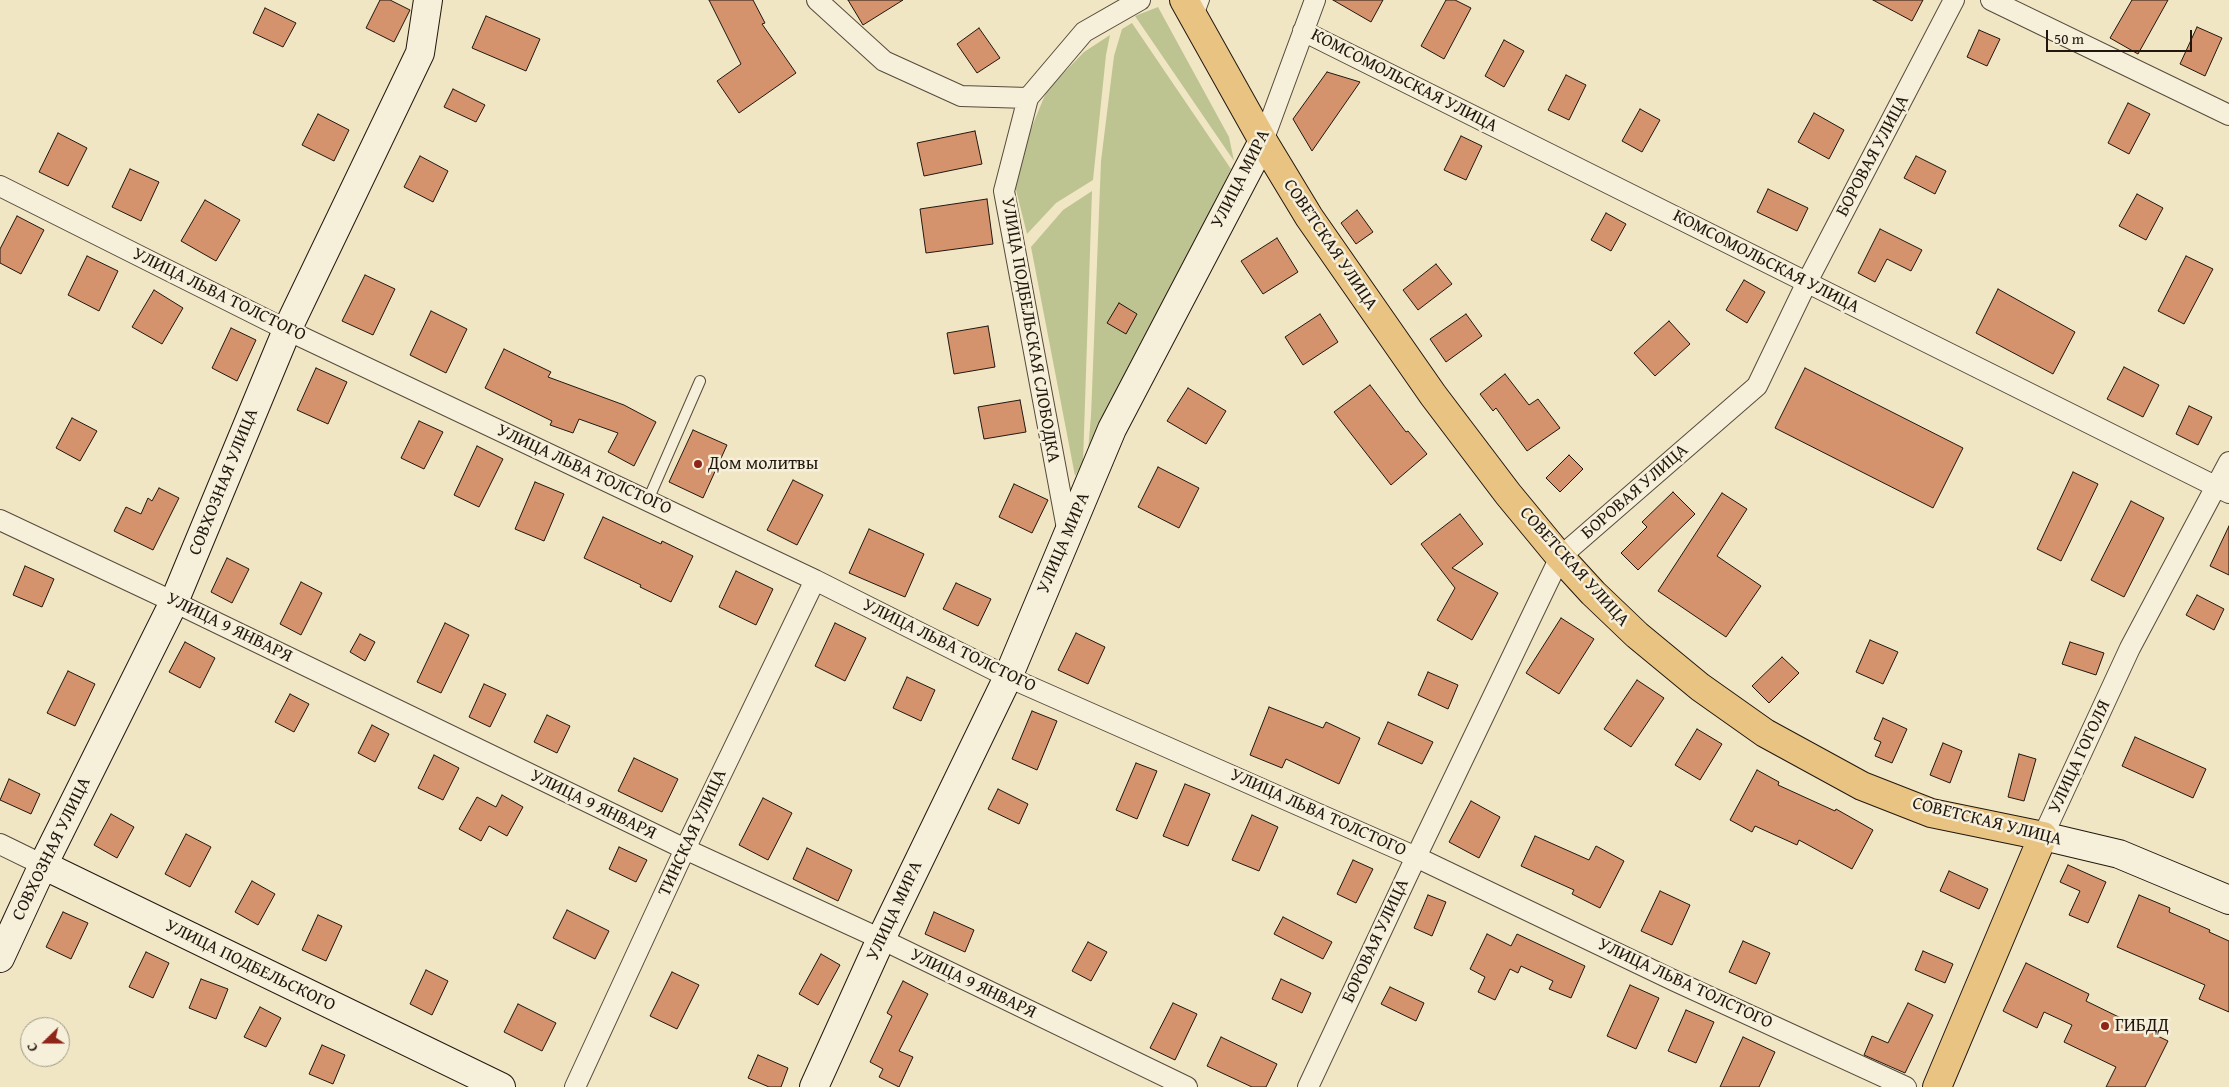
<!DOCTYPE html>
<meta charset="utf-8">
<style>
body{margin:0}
#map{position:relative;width:2229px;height:1087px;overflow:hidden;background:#f1e6c4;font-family:"Gentium Book Plus",serif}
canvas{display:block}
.north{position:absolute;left:20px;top:1017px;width:50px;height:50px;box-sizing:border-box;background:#f6efd9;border:1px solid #a19988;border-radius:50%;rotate:248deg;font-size:14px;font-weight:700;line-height:20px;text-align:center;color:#22170f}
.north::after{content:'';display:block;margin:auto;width:18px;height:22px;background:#8f2418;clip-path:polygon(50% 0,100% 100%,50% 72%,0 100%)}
.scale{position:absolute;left:2046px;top:30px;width:146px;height:22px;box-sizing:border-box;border:2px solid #22170f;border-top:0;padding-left:6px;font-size:15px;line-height:18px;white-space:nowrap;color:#22170f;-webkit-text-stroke:4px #f6efd9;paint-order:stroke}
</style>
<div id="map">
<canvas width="2229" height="1087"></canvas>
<div class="north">С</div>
<div class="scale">50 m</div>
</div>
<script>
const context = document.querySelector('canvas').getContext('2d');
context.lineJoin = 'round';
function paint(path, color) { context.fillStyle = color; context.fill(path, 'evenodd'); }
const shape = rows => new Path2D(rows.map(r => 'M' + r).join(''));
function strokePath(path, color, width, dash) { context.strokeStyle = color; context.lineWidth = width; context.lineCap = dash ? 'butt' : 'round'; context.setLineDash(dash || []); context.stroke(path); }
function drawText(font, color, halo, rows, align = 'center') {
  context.font = font + ' "Gentium Book Plus",serif'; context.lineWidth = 5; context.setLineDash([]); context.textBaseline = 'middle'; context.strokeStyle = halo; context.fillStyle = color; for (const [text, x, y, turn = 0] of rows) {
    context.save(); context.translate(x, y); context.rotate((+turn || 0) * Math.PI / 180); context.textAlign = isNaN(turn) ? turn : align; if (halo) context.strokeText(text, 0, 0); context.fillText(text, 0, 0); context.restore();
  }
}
const green = shape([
 [1158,7,1229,137,1234,161,1135,16],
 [1132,23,1231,169,1087,462,1091,416,1101,161,1114,56,1122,29],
 [1110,35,1106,55,1093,180,1056,203,1027,234,1015,186,1026,141,1047,90,1084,52],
 [1092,191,1083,463,1075,476,1031,247,1063,210]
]);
const building = shape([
 [380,0,390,0,410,10,394,42,366,28,380,0],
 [709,0,753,0,765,23,762,24,796,73,739,113,717,81,741,64,709,0],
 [848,0,903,0,863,25,848,0],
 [1333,0,1383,0,1371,22,1333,0],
 [1446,0,1455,0,1471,8,1444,59,1421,46,1446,0],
 [1873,0,1923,0,1912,21,1873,0],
 [2132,0,2168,0,2138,54,2110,38,2132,0],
 [265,8,296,23,283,47,253,33,265,8],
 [486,16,540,39,526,71,472,48,486,16],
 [2197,27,2222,38,2205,76,2180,64,2197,27],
 [979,28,1000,58,977,73,957,44,979,28],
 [1979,30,2000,39,1987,66,1967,57,1979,30],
 [1504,40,1524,51,1504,87,1485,76,1504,40],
 [1327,72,1360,82,1312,151,1293,119,1327,72],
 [1566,75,1586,85,1569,120,1548,110,1566,75],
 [453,89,485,105,476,122,444,107,453,89],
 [2128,103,2150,114,2129,154,2108,143,2128,103],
 [1640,109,1660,120,1642,152,1622,141,1640,109],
 [1814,113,1844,130,1829,159,1798,142,1814,113],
 [318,114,349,130,334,161,302,145,318,114],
 [975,131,982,164,924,176,917,143,975,131],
 [58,133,87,148,68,186,39,172,58,133],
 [1461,136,1482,146,1466,180,1444,170,1461,136],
 [420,156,448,171,433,202,404,187,420,156],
 [1916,156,1946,171,1935,194,1904,178,1916,156],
 [130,169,159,182,141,221,112,207,130,169],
 [1768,189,1808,208,1797,231,1757,212,1768,189],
 [2137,194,2163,208,2146,240,2119,226,2137,194],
 [987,199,993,244,926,253,920,209,987,199],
 [205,200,240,220,216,261,181,241,205,200],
 [1357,210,1373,232,1356,244,1341,223,1357,210],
 [1606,213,1626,224,1611,251,1591,240,1606,213],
 [17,216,44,230,21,274,0,263,0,249,17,216],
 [1880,229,1922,250,1911,271,1887,259,1875,282,1858,273,1880,229],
 [1277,238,1298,272,1263,294,1241,261,1277,238],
 [87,256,118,271,99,311,68,295,87,256],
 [2186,256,2213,269,2184,324,2158,311,2186,256],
 [1436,264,1452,284,1418,310,1403,290,1436,264],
 [365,275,395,289,373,335,342,321,365,275],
 [1744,280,1765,292,1747,323,1726,310,1744,280],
 [1998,289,2075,332,2053,374,1976,333,1998,289],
 [154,290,183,308,162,344,132,327,154,290],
 [1119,303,1137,314,1126,334,1107,323,1119,303],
 [431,311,467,329,446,373,410,355,431,311],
 [1320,314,1338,342,1303,365,1285,337,1320,314],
 [1466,314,1482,336,1446,362,1430,339,1466,314],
 [1669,321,1690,344,1655,376,1634,353,1669,321],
 [988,326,995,367,954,374,947,333,988,326],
 [231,328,256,340,237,381,212,368,231,328],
 [504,349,551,372,548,377,624,405,656,422,634,466,608,452,618,433,579,419,573,433,550,425,552,421,485,388,504,349],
 [2124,367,2159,385,2143,417,2107,399,2124,367],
 [316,368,347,382,328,424,297,410,316,368],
 [1805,368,1963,448,1933,508,1775,428,1805,368],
 [1505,374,1529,405,1538,399,1560,428,1527,451,1496,408,1493,411,1480,394,1505,374],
 [1370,385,1406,432,1408,431,1427,454,1391,485,1334,412,1370,385],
 [1188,388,1226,411,1206,444,1167,421,1188,388],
 [1020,400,1026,432,984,439,978,407,1020,400],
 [2189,406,2212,417,2198,445,2176,434,2189,406],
 [72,418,97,431,80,461,56,448,72,418],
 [419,421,443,432,424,469,401,458,419,421],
 [693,430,727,445,703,498,669,482,693,430],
 [477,446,503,459,479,507,454,495,477,446],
 [1569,455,1583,469,1560,492,1546,478,1569,455],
 [1158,467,1199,488,1179,528,1138,507,1158,467],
 [2073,472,2098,484,2061,561,2037,549,2073,472],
 [793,480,823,495,797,545,767,530,793,480],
 [535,482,564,494,544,541,515,529,535,482],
 [1014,484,1048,500,1032,533,999,517,1014,484],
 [159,488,179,498,153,550,114,531,126,507,141,514,148,498,152,501,159,488],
 [1673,492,1695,514,1638,570,1621,553,1647,527,1642,522,1673,492],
 [1722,493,1747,509,1717,556,1761,586,1726,637,1658,591,1722,493],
 [2131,501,2164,518,2124,597,2091,580,2131,501],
 [1460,514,1483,544,1452,568,1498,593,1472,640,1437,620,1455,588,1421,544,1460,514],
 [603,517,661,544,662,541,693,556,671,602,640,587,641,585,584,558,603,517],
 [2229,526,2229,575,2210,566,2229,526],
 [869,529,924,554,905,597,849,573,869,529],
 [227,558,249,569,232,603,211,592,227,558],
 [25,566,54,579,42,607,13,595,25,566],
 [736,571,773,589,756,625,719,607,736,571],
 [301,582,322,593,301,635,280,624,301,582],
 [956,583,991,599,978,626,943,609,956,583],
 [2197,595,2224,609,2214,630,2186,615,2197,595],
 [1561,618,1594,639,1559,694,1526,673,1561,618],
 [445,623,469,635,441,693,417,682,445,623],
 [835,623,866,638,845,681,815,666,835,623],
 [1076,633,1105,647,1088,684,1058,670,1076,633],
 [360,634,375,642,365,661,350,652,360,634],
 [1870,640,1898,652,1883,684,1856,672,1870,640],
 [185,642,215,658,200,688,169,672,185,642],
 [2070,642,2104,653,2096,675,2062,664,2070,642],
 [1782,657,1799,673,1769,703,1752,686,1782,657],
 [68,671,95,684,75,726,47,713,68,671],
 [1428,672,1458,685,1448,709,1418,695,1428,672],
 [907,677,935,690,921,721,893,708,907,677],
 [1637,680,1664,698,1631,747,1604,729,1637,680],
 [484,684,506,694,490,727,469,717,484,684],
 [290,694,309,704,294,732,275,722,290,694],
 [1269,707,1323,728,1326,722,1360,738,1339,784,1286,759,1282,768,1250,755,1269,707],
 [1032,711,1057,721,1037,770,1012,759,1032,711],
 [547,715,570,726,557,753,534,742,547,715],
 [1883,718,1907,729,1892,763,1875,756,1881,742,1874,739,1883,718],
 [1388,722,1433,742,1422,764,1378,744,1388,722],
 [372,725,389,734,375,762,358,753,372,725],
 [1697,729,1722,744,1700,780,1675,765,1697,729],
 [2135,737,2206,769,2193,798,2122,766,2135,737],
 [1943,743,1962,751,1950,783,1930,775,1943,743],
 [2019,754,2036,759,2024,801,2008,797,2019,754],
 [434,755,459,768,443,800,418,788,434,755],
 [634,758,678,779,662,812,618,791,634,758],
 [1136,763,1157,771,1137,819,1116,810,1136,763],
 [1757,770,1779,782,1778,785,1835,811,1836,809,1873,830,1852,869,1799,840,1797,845,1755,826,1752,832,1730,820,1757,770],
 [9,779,40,794,31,814,0,800,9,779],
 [1185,784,1210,794,1188,846,1163,836,1185,784],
 [998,789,1028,804,1019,824,988,809,998,789],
 [502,795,523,807,507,836,489,826,481,841,459,829,477,797,496,807,502,795],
 [763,798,792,813,768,860,739,845,763,798],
 [1471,801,1500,817,1479,858,1449,842,1471,801],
 [111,814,134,827,117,858,94,845,111,814],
 [1252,815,1278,827,1259,871,1232,860,1252,815],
 [186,834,211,847,190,887,165,874,186,834],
 [1535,836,1589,860,1596,846,1624,861,1600,908,1572,894,1574,890,1521,866,1535,836],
 [619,847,647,860,636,882,609,869,619,847],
 [807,848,852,870,838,901,793,879,807,848],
 [1353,860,1373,869,1356,903,1337,894,1353,860],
 [2068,865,2106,882,2088,923,2069,915,2080,891,2060,882,2068,865],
 [1949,871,1988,889,1979,909,1940,891,1949,871],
 [252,881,275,894,258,925,235,912,252,881],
 [1660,891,1690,905,1672,945,1641,931,1660,891],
 [1428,895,1446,902,1432,936,1414,928,1428,895],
 [2139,895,2170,908,2169,912,2210,930,2209,932,2229,941,2229,1012,2199,999,2205,985,2117,947,2139,895],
 [567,910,609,931,595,959,553,938,567,910],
 [63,912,88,923,71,959,46,947,63,912],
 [934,912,974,930,965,952,925,934,934,912],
 [318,915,342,926,326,961,302,950,318,915],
 [1283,917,1332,942,1323,959,1274,934,1283,917],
 [1487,934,1511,946,1517,934,1585,966,1571,998,1549,989,1553,981,1521,966,1518,973,1510,969,1495,1000,1478,992,1485,977,1470,969,1487,934],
 [1743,941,1770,953,1756,984,1729,972,1743,941],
 [1088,942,1107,952,1091,981,1072,971,1088,942],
 [1923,951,1953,964,1945,983,1915,970,1923,951],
 [146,952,169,963,153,998,129,987,146,952],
 [821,954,840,965,818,1005,799,994,821,954],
 [2026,963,2089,994,2086,1001,2168,1041,2145,1087,2106,1087,2116,1067,2064,1042,2072,1025,2044,1012,2037,1028,2003,1011,2026,963],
 [426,970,448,981,432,1015,410,1004,426,970],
 [672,972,699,985,677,1029,650,1016,672,972],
 [201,979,228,989,216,1019,189,1008,201,979],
 [1281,979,1311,993,1302,1013,1272,999,1281,979],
 [903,981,928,994,899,1051,913,1057,899,1087,879,1077,883,1069,870,1062,892,1016,887,1013,903,981],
 [1630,985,1659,998,1636,1049,1607,1036,1630,985],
 [1390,987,1424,1003,1416,1021,1381,1004,1390,987],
 [1173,1003,1197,1014,1175,1060,1150,1048,1173,1003],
 [1908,1003,1933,1015,1905,1073,1864,1055,1872,1036,1888,1043,1908,1003],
 [518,1004,556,1023,542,1051,504,1032,518,1004],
 [260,1007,281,1018,266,1047,244,1037,260,1007],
 [1686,1010,1714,1022,1696,1063,1668,1051,1686,1010],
 [1221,1037,1277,1064,1266,1087,1252,1087,1207,1066,1221,1037],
 [1743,1037,1775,1052,1759,1087,1720,1087,1743,1037],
 [322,1045,345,1055,333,1084,309,1074,322,1045],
 [758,1055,788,1068,781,1087,769,1087,748,1078,758,1055]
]);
const service = shape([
 [1198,16,1204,0],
 [648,500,700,381]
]);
const minor = shape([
 [817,0,884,61,961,96,1028,98],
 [1991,0,2229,115],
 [1303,31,2229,493],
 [1263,141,1315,0],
 [0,186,287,330,815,580,1008,677,1416,857,1675,981,1906,1087],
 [0,520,174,602,685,849,881,939,1187,1087],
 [1068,534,1004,191,1028,98,1084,32,1140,0],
 [2043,836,2130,648,2229,462],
 [0,844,43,865],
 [575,1087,685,849,815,580],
 [1308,1087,1416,857,1560,557,1757,386,1807,282,1954,0]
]);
const secondary = shape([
 [2043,836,2119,854,2229,900],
 [43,865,501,1087],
 [0,958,43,865,174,602,287,330,420,53,428,0],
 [814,1087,881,939,1008,677,1112,429,1263,141]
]);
const primary = shape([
 [1184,0,1263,141,1309,217,1433,395,1508,494,1560,557,1593,593,1637,635,1700,687,1765,733,1862,786,1931,813,2043,836,1937,1087]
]);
const markers = [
 [698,464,5,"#8f2418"],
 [2105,1026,5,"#8f2418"]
];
const streetNames = [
 ["КОМСОМОЛЬСКАЯ УЛИЦА",1404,81,27],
 ["БОРОВАЯ УЛИЦА",1873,156,-62],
 ["УЛИЦА МИРА",1241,179,-63],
 ["СОВЕТСКАЯ УЛИЦА",1330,245,56],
 ["КОМСОМОЛЬСКАЯ УЛИЦА",1766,262,27],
 ["УЛИЦА ЛЬВА ТОЛСТОГО",219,295,26],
 ["УЛИЦА ПОДБЕЛЬСКАЯ СЛОБОДКА",1030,330,80],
 ["УЛИЦА ЛЬВА ТОЛСТОГО",584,470,25],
 ["СОВХОЗНАЯ УЛИЦА",224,482,-68],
 ["БОРОВАЯ УЛИЦА",1635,492,-41],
 ["УЛИЦА МИРА",1064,543,-67],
 ["СОВЕТСКАЯ УЛИЦА",1574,567,48],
 ["УЛИЦА 9 ЯНВАРЯ",229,628,26],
 ["УЛИЦА ЛЬВА ТОЛСТОГО",949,646,26],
 ["УЛИЦА ГОГОЛЯ",2080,757,-65],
 ["УЛИЦА 9 ЯНВАРЯ",593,805,26],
 ["УЛИЦА ЛЬВА ТОЛСТОГО",1318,813,24],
 ["СОВЕТСКАЯ УЛИЦА",1987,822,14],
 ["ТИНСКАЯ УЛИЦА",693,833,-65],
 ["СОВХОЗНАЯ УЛИЦА",52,849,-64],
 ["УЛИЦА МИРА",895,911,-65],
 ["БОРОВАЯ УЛИЦА",1376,941,-65],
 ["УЛИЦА ПОДБЕЛЬСКОГО",250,966,26],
 ["УЛИЦА 9 ЯНВАРЯ",973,984,26],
 ["УЛИЦА ЛЬВА ТОЛСТОГО",1685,984,25]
];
const poiNames = [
 ["Дом молитвы",708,464],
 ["ГИБДД",2115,1026]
];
paint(green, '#bdc492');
paint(building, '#d5936d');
strokePath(building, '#22170f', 1);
strokePath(service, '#564b3c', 12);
strokePath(minor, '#564b3c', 22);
strokePath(secondary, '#22170f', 30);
strokePath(primary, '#22170f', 30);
strokePath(service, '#f6efd9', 10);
strokePath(minor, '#f6efd9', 20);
strokePath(secondary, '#f6efd9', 28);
strokePath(primary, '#e8c382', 28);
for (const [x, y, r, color] of markers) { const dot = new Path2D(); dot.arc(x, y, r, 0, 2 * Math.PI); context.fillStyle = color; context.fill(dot); strokePath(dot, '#f6efd9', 2); }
drawText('18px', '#22170f', '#f6efd9', streetNames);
drawText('18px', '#22170f', '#f6efd9', poiNames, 'left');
</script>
